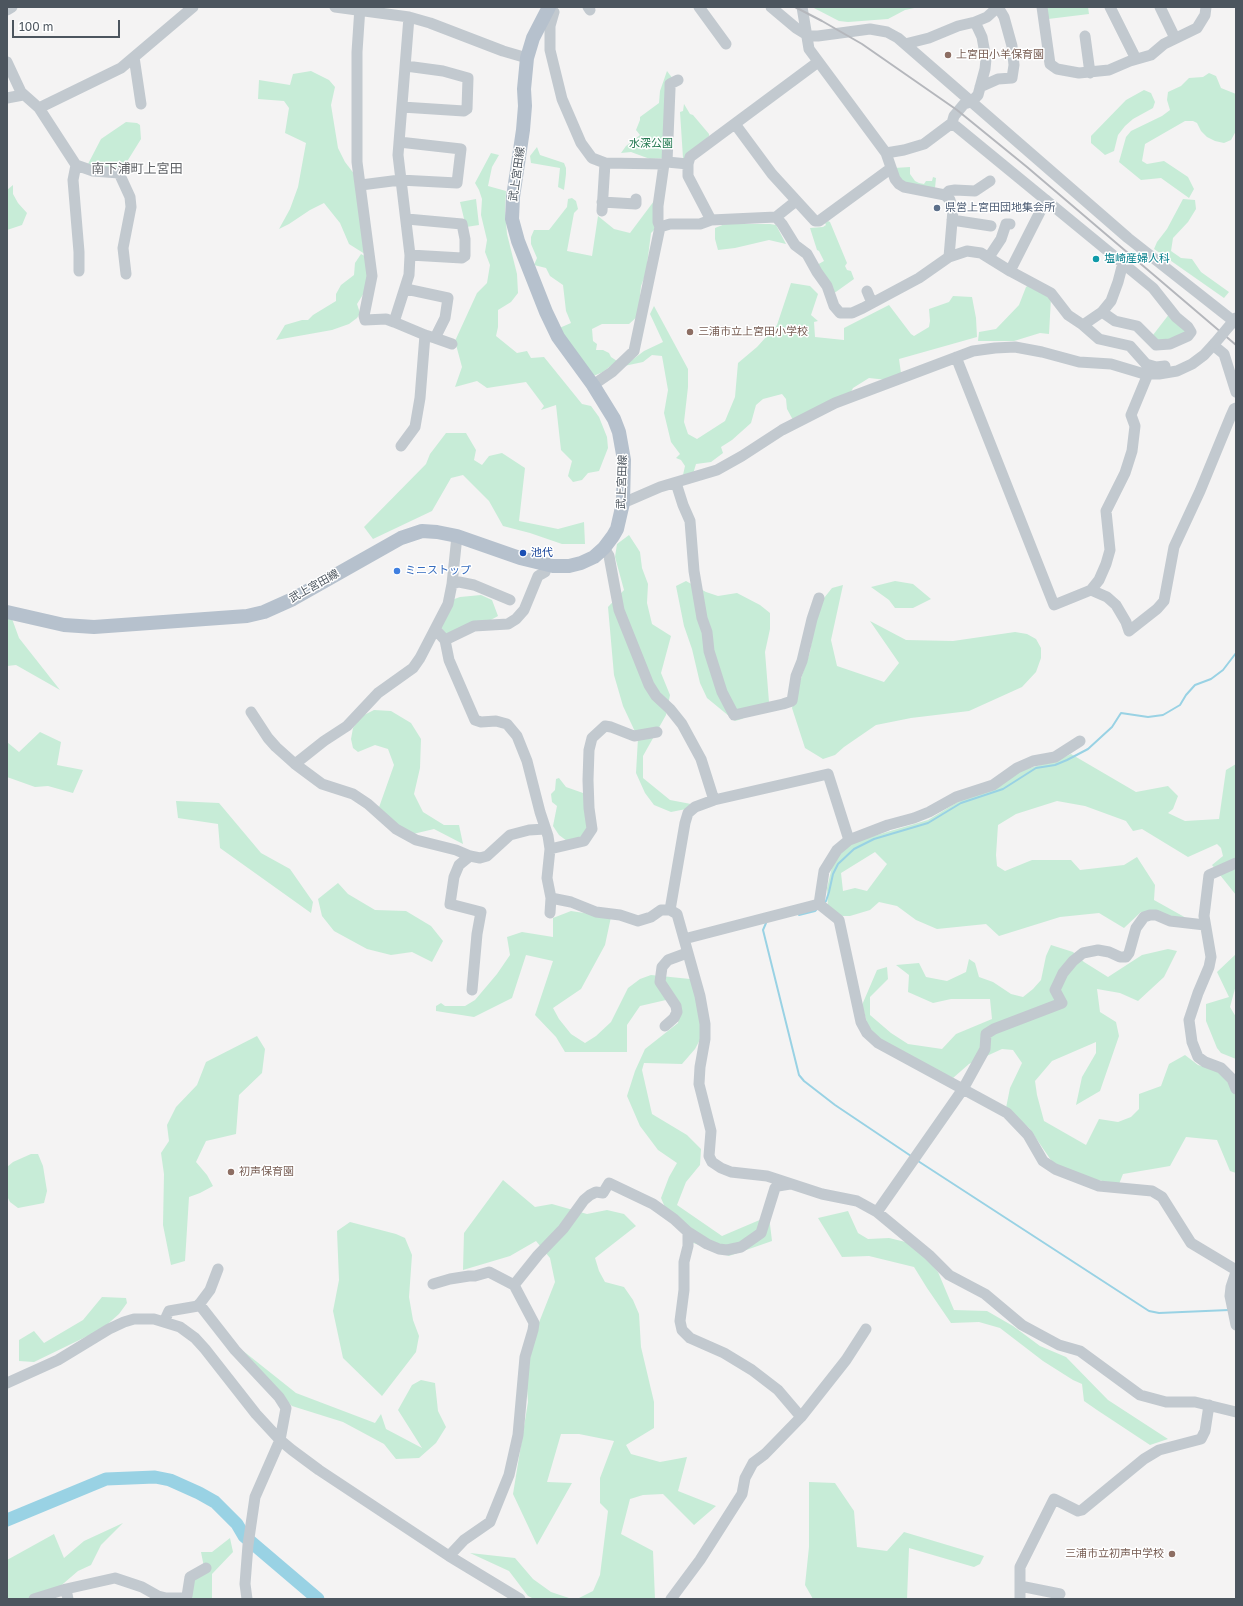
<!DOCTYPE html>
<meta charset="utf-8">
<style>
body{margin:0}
#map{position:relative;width:1243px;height:1606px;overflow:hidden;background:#f4f3f3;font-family:"Golos Text",sans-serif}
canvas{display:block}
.frame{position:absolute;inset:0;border:8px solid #4c555e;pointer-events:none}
.scale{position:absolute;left:12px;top:20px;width:108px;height:18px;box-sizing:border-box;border:2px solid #4c555e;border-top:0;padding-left:5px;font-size:12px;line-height:14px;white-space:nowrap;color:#4c555e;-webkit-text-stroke:3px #fff;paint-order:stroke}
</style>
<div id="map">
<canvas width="1243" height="1606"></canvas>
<div class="frame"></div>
<div class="scale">100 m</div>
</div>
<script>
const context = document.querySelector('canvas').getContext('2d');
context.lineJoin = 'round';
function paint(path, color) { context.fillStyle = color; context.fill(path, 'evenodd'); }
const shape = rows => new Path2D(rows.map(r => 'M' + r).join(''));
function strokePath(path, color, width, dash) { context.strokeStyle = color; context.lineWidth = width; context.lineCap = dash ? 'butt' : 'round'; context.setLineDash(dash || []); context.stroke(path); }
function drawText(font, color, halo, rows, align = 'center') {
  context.font = font + ' "Golos Text","Noto Sans JP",sans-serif'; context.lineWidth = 3; context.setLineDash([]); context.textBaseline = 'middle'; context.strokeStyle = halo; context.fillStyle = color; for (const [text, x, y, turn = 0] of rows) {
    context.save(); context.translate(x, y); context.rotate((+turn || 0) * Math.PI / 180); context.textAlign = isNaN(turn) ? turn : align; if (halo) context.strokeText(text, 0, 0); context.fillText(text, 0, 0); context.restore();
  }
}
const green = shape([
 [812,7,919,7,905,10,888,19,848,22,839,21],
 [1048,7,1088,7,1089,14,1048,19,1047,9],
 [311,71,329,80,335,87,331,105,338,148,345,162,355,175,368,256,349,244,340,223,324,203,310,210,289,224,279,229,290,209,298,187,306,143,285,133,289,108,284,101,258,99,259,80,290,85,293,74],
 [667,71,673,79,665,158,650,159,631,152,621,153,626,146,640,135,636,130,640,120,640,117,659,103,660,91],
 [1209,73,1216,76,1221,88,1236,94,1236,131,1231,140,1224,143,1215,141,1207,137,1201,131,1197,123,1193,121,1185,121,1145,144,1142,161,1147,164,1164,161,1188,177,1194,189,1189,198,1161,178,1141,180,1119,162,1126,137,1131,131,1162,116,1170,110,1167,100,1168,92,1181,86,1189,78,1203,77],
 [1144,90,1151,93,1155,102,1153,108,1133,119,1125,126,1118,135,1114,151,1105,155,1091,143,1091,136,1126,100],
 [684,104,690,114,693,115,709,134,709,136,685,160,683,158,680,112,683,111],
 [126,122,137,123,140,125,141,139,128,160,129,168,100,174,88,164,101,139],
 [537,147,540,155,564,163,566,168,566,174,564,190,558,187,560,168,531,163,530,156],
 [491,153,499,155,492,167,488,186,506,191,505,211,507,234,517,274,518,293,511,302,498,310,498,327,496,336,517,353,527,351,531,358,544,357,582,404,591,406,599,417,607,437,608,448,599,471,588,473,582,480,573,482,568,476,572,461,561,450,556,405,541,410,544,406,526,382,487,388,477,381,455,387,462,367,455,341,477,293,487,283,490,265,485,252,487,240,481,215,482,199,479,190,475,183],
 [910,167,910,174,915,181,919,183,924,184,926,181,932,181,933,177,936,178,935,188,902,183,894,168],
 [13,185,13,194,18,203,27,213,22,225,7,230,7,190],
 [572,198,576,201,578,209,574,213,567,251,592,256,598,216,614,229,630,233,654,201,656,228,651,233,646,273,641,286,638,316,629,324,602,324,592,329,593,341,597,344,596,350,603,350,609,353,611,357,617,361,603,372,591,377,557,329,571,323,566,311,563,285,550,276,546,268,534,265,537,258,531,244,531,237,534,230,549,230,567,207,568,199],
 [476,199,479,225,466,227,460,202],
 [1183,199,1195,200,1196,209,1188,222,1173,238,1171,251,1181,258,1192,259,1201,272,1229,292,1224,298,1154,249,1157,242,1167,229],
 [828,221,830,222,847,263,845,266,847,270,851,271,854,279,833,294,815,266,824,261,819,251,817,250,810,228,823,227,826,225,825,223],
 [725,224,770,224,776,225,786,244,769,240,735,248,718,250,715,239,715,228],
 [361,254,368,258,369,285,357,304,360,313,357,318,349,324,332,330,276,340,285,325,302,320,308,320,313,315,336,301,336,294,341,285,354,275,355,263],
 [791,283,810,286,818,294,811,315,818,321,814,322,815,337,844,340,844,328,889,305,911,334,914,336,929,327,930,321,929,309,949,302,953,296,972,297,976,318,977,337,899,359,901,373,887,380,869,378,853,388,851,392,793,420,787,409,786,399,782,394,763,399,756,405,751,423,732,440,721,447,723,453,711,462,696,464,693,474,683,475,685,466,681,460,676,458,680,454,671,442,664,413,668,390,662,356,652,355,643,362,624,366,644,351,663,342,650,314,654,306,688,369,688,387,684,422,688,434,697,439,725,421,735,397,738,363,757,347,777,325],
 [1030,284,1051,298,1049,334,1040,333,1014,341,978,341,979,332,996,329,1019,305,1026,287],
 [1170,313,1186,329,1185,334,1159,342,1153,335],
 [446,433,466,433,476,450,474,460,482,465,489,456,502,453,525,468,519,521,558,529,584,522,585,544,562,544,530,533,503,526,489,501,463,475,451,478,432,511,373,539,364,527,426,464,430,454],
 [629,535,640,552,642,568,648,584,647,603,652,624,671,636,661,673,670,695,666,715,643,756,643,778,670,800,691,804,686,809,671,812,654,805,645,793,636,773,638,738,623,706,614,675,608,607,624,590,615,557,617,544],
 [686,581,706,592,718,596,737,593,760,605,770,613,770,629,765,652,769,702,742,719,735,721,707,698,700,683,692,649,684,626,676,586],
 [895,581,913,584,931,599,913,608,895,608,889,600,871,587],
 [843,585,831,640,837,666,884,682,899,663,870,621,906,640,953,641,1015,632,1027,634,1036,639,1041,648,1041,658,1036,672,1022,687,969,711,911,718,876,725,844,747,835,755,823,759,805,748,792,708,795,696,810,652,814,626,824,598,832,588],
 [481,595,492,600,498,616,458,638,446,634,435,619,446,602,460,597],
 [11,616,19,638,60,690,16,665,7,666,7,618],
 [374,710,391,711,411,723,421,739,420,768,414,794,423,812,444,825,459,825,463,844,434,829,413,834,377,813,394,765,388,749,375,745,358,752,353,748,351,739,353,728,362,716],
 [40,732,61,742,57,765,83,770,73,793,48,786,35,787,7,777,7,742,19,752],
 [1071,754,1136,792,1168,786,1178,796,1173,809,1168,813,1185,821,1219,819,1226,770,1236,764,1236,895,1212,865,1223,856,1221,848,1217,844,1188,857,1142,829,1133,831,1126,821,1085,806,1057,801,1016,814,998,825,996,855,997,866,1005,871,1032,860,1071,860,1080,870,1124,865,1137,857,1155,885,1154,900,1188,919,1141,912,1124,928,1099,913,1060,917,999,936,986,924,937,929,916,920,897,906,879,902,870,910,850,916,843,916,834,914,828,908,827,888,832,867,846,844,928,820,964,798,1019,771,1058,760],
 [875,852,887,864,867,891,855,888,843,891,841,873],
 [559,778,566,787,583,793,590,832,582,837,567,841,559,835,553,826,557,806,552,802,551,794,555,790,556,779],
 [176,801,219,803,261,853,290,869,313,902,311,913,220,848,218,824,178,818],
 [338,883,348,894,375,910,406,911,431,926,443,941,432,962,412,952,391,955,367,949,334,931,322,916,318,899],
 [571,911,611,917,605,945,581,989,553,1008,559,1019,571,1034,585,1043,596,1036,611,1022,628,988,640,979,651,975,690,979,696,993,703,1034,695,1049,682,1064,644,1063,642,1070,652,1114,687,1135,701,1149,700,1165,686,1182,677,1205,722,1236,769,1216,772,1241,729,1256,688,1241,667,1212,661,1198,669,1177,677,1163,658,1150,640,1126,627,1096,635,1071,645,1049,678,1023,680,1014,666,1000,640,1006,627,1025,627,1052,565,1052,556,1037,535,1015,553,961,526,955,512,998,474,1017,436,1011,436,1006,441,1003,445,1006,465,1006,475,1000,497,974,510,955,507,937,522,932,553,937,553,918],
 [1051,945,1073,952,1084,962,1108,977,1142,955,1168,949,1177,951,1164,977,1138,1001,1120,993,1097,989,1100,1012,1116,1022,1119,1036,1100,1091,1076,1105,1082,1077,1096,1053,1096,1042,1052,1061,1035,1081,1037,1095,1044,1121,1086,1145,1099,1119,1118,1122,1131,1117,1139,1109,1139,1094,1161,1086,1169,1064,1185,1055,1198,1065,1213,1069,1227,1076,1236,1094,1236,1173,1230,1171,1217,1140,1186,1137,1170,1166,1123,1174,1119,1184,1086,1178,1055,1166,1029,1128,1006,1108,1010,1088,1022,1063,1013,1050,1002,1049,969,1064,953,1078,880,1041,869,1030,862,1005,877,970,887,967,888,979,870,997,870,1015,891,1033,908,1044,942,1049,956,1034,992,1019,990,999,951,999,933,1003,908,992,909,975,896,965,919,963,926,977,947,981,966,972,969,959,975,963,979,977,993,982,1011,994,1023,997,1033,989,1041,980,1046,956],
 [1236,954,1236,985,1230,1007,1236,1017,1236,1059,1221,1053,1217,1048,1206,1021,1206,1004,1229,997,1217,972],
 [257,1036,265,1049,262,1073,239,1095,236,1134,206,1141,196,1162,207,1175,213,1186,200,1193,189,1197,185,1261,171,1265,163,1225,164,1174,161,1153,169,1141,167,1125,176,1107,197,1085,206,1062],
 [31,1154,38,1154,43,1166,47,1191,44,1203,18,1208,10,1202,7,1196,7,1167,13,1162],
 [503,1180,535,1207,552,1204,587,1214,607,1210,624,1214,636,1226,595,1258,599,1271,605,1282,624,1287,633,1300,639,1314,641,1347,654,1402,654,1428,626,1445,631,1454,660,1462,687,1457,678,1491,716,1506,694,1525,663,1494,643,1495,630,1499,621,1534,653,1551,655,1599,577,1599,593,1591,600,1575,608,1511,600,1503,600,1478,614,1441,579,1434,561,1434,547,1482,572,1483,537,1545,513,1494,528,1402,526,1374,538,1325,555,1282,550,1258,536,1241,510,1256,463,1270,464,1233],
 [848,1211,858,1233,868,1239,889,1238,914,1244,938,1272,954,1310,987,1311,1013,1326,1040,1346,1066,1357,1108,1400,1168,1439,1150,1445,1097,1410,1084,1401,1082,1384,1073,1380,1043,1361,1000,1328,979,1322,951,1323,927,1288,914,1267,869,1256,842,1257,818,1218],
 [350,1222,396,1234,405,1238,412,1255,409,1297,413,1320,419,1336,416,1352,382,1396,343,1358,333,1311,339,1280,337,1231],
 [102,1297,126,1298,127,1303,119,1314,102,1329,34,1362,19,1361,19,1340,34,1331,44,1343,83,1320],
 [242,1350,296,1393,375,1423,381,1414,386,1429,422,1448,398,1410,412,1385,421,1380,435,1383,438,1411,446,1427,436,1443,419,1458,396,1459,384,1444,343,1422,292,1406,262,1377],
 [809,1482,835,1483,854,1511,857,1547,887,1551,904,1532,984,1556,980,1564,974,1567,909,1548,907,1599,813,1599,805,1585,809,1547],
 [123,1523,101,1545,91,1565,78,1571,57,1589,36,1599,7,1599,7,1560,54,1534,64,1558,84,1541],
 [230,1538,233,1552,212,1574,212,1599,190,1599,190,1584,204,1567,201,1552,212,1552],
 [470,1553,515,1558,533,1579,551,1592,572,1599,534,1599,528,1596,509,1571]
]);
const stream = shape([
 [824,903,826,901,829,892,833,874,838,864,854,849,874,839,928,823,961,803,1003,789,1036,768,1055,765,1067,760,1088,749,1112,727,1121,713,1148,717,1163,715,1180,705,1186,695,1195,685,1211,679,1223,670,1236,653],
 [799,915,815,911,817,909],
 [766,923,763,930,799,1075,804,1081,835,1105,911,1156],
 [918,1161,1149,1311,1159,1313,1229,1310]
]);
const river = shape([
 [7,1520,106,1479,155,1477,170,1480,199,1493,215,1502,237,1524,244,1536,318,1599]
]);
const minor = shape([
 [335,7,409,17,430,23,503,51,527,58],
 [360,7,357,52,357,162,372,276,364,316,365,320,386,319,394,322,409,275,410,255,398,155,409,17],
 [588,7,590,10],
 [699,7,726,44],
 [771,7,796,28,809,36,818,36,870,29,887,32,898,38,1128,238,1236,323],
 [802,7,809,49,886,153,895,179,899,184,904,187,945,195,950,200,953,210,949,257,967,251,981,253,1010,271,1051,293,1068,315,1083,325,1099,339,1130,346,1146,364,1156,367,1165,366],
 [1042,7,1050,64,1057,69,1079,73,1109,70,1130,61,1151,55,1164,44,1197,28,1205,15,1206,7],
 [1110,7,1136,59],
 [1160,7,1175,38],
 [548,8,554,12,550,26,550,50,562,99,581,143,592,158,605,163,664,164,667,162,688,164],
 [7,10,12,7],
 [1085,36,1090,73],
 [905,44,929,38,958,26,975,22,987,17,998,7],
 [134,57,141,104],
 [7,62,21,92,39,108,76,165,93,171,119,173,130,197,131,207,123,248,126,274],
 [980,87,998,79,1012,78,1014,65,1012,46,1004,17,998,7],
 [7,98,23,95],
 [402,107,464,111,467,109,468,78,443,71,406,66],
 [39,108,121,68,193,7],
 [952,123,1153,288,1176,317,1188,327,1191,332,1188,336,1170,344,1156,345,1137,326,1115,321,1102,312],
 [735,124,772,174,815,221,819,221,890,169],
 [886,153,904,150,924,144,952,123,954,116,964,104,971,102,978,95,985,69,986,59,982,37,975,22],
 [667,162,670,89,670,84,678,80],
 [76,165,73,180,79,252,79,271],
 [361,185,400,180,457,183,461,149,399,142],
 [945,195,949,191,955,190,975,191,990,181],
 [602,202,636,204,636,199],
 [602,211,605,163],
 [776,217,782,224,795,245,807,254,817,272,827,286,834,306,840,313,852,313,863,308,919,278,949,257],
 [407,219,462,224,465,239,465,256,462,258,410,255],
 [711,220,688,176,688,164,690,157,818,62],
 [952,220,991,226],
 [660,227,658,222,658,206,664,164],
 [989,257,1001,239,1006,224,1010,224],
 [1010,271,1046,200],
 [867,291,872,303],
 [394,322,425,335,435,338,445,318,448,298,406,289],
 [1083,325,1102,312,1111,301,1118,282,1123,263],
 [435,338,452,344],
 [1213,345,1224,354,1236,392],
 [956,357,1054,605,1091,590,1099,580,1106,564,1110,550,1106,511,1125,473,1132,451,1135,426,1131,415,1148,374],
 [593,385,612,372,634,351,660,227,670,224,700,224,711,220,776,217,796,201],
 [401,446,415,427,420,398,425,335],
 [676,483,683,505,690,521,694,571,702,618,707,632,709,651,722,692,734,715,783,704,792,701,796,676,802,661,812,619,819,598],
 [623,503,660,487,717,470,742,456,782,430,835,403,973,351,995,348,1015,347,1042,352,1079,362,1111,364,1141,373,1159,374,1177,371,1192,364,1204,355,1215,343],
 [604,548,609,556,619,610,649,685,656,696,670,709,682,724,701,759,714,800],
 [452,584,457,536],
 [1091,590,1107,597,1116,605,1126,622,1129,631,1157,609,1164,601,1174,547,1200,491,1230,418,1234,409,1236,408],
 [435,629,445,640,449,660,475,720,481,722,496,721,507,724,517,736,527,761,540,812,548,836,550,849,547,878,551,898,571,902,596,912,620,915,638,921,651,917,661,910,670,910,677,914,700,996,705,1024,705,1039,700,1067,699,1084,711,1131,709,1156,712,1162,721,1168,731,1172,767,1176,822,1194,857,1201,877,1212,929,1255,949,1275,985,1294,1022,1325,1059,1345,1080,1351,1140,1395,1166,1402,1195,1402,1236,1412],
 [445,640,474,626,508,624,516,619,524,610,538,576,545,572,547,565],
 [251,712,268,738,276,747,295,764,322,784,353,794,368,804,396,829,416,840,456,850,470,856,480,858,487,856,510,835,529,830,545,829],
 [295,764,324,741,347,726,378,693,413,668,420,658,448,604,452,584,459,582,474,585,510,600],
 [550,849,584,841,592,829,589,808,588,780,589,750,592,738,605,726,611,727,634,736,657,732],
 [470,856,459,865,454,877,450,904,481,912,477,934,472,990],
 [1236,863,1209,875,1204,916,1211,957,1209,967,1198,993,1189,1020,1192,1042,1198,1057,1205,1062,1221,1068,1232,1079,1236,1089],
 [819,904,839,920,861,1022,867,1033,878,1043,1007,1113,1028,1135,1043,1161,1055,1169,1099,1186,1152,1191,1162,1197,1191,1243,1236,1270],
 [819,904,824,871,837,850,849,840,888,825,914,818,929,812,956,797,993,785,1017,768,1033,761,1055,757,1080,741],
 [670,910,685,823,688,813,695,807,714,800,828,774,849,840],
 [550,913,551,898],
 [684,939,819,904],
 [665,1026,674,1018,677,1012,676,1006,660,982,662,967,668,960,687,953],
 [877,1212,963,1089,985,1049,986,1034,994,1029,1062,1003,1055,990,1063,973,1073,961,1083,953,1098,950,1109,952,1120,957,1126,957,1129,953,1136,928,1144,917,1150,915,1156,915,1170,921,1205,925],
 [688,1232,688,1246,684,1262,684,1290,680,1321,682,1330,690,1338,724,1353,752,1370,778,1390,801,1417],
 [1236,1272,1231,1287,1230,1296,1236,1325],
 [433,1284,450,1279,469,1276,475,1276,489,1272,514,1285,534,1323,533,1330,525,1357,518,1435,509,1475,490,1522,464,1540,449,1556],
 [514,1285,538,1255,563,1229,584,1200,590,1195,596,1192,603,1193,609,1183,653,1204,674,1219,688,1232,707,1244,719,1249,727,1250,741,1247,761,1233,775,1188,778,1186,790,1184],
 [199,1304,235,1350,279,1397,286,1408,280,1440,255,1497,248,1545,245,1584,247,1599],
 [164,1322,169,1311,198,1306,210,1290,218,1269],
 [7,1383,58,1360,109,1329,124,1322,134,1319,154,1319,180,1327,195,1338,205,1349,256,1414,280,1440,292,1450,319,1470,449,1556,520,1599],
 [1020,1586,1060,1594],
 [34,1599,66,1589],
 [68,1599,66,1589,115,1578,142,1587,158,1596,166,1598,184,1598,187,1596,190,1577,206,1568],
 [671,1599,700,1560,742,1494,745,1478,753,1463,765,1454,801,1417,846,1360,866,1329],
 [1020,1599,1020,1567,1054,1499,1078,1511,1082,1510,1144,1459,1159,1450,1201,1439,1205,1431,1209,1405]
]);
const major = shape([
 [7,612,64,625,94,627,247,616,264,612,293,599,401,538,422,531,437,532,457,536,520,558,553,566,569,566,581,563,594,557,604,548,613,536,617,529,623,503,624,460,619,432,614,419,593,385,558,337,546,312,518,241,512,219,513,197,523,130,525,106,524,89,527,58,533,38,549,7]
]);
const rail = shape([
 [795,7,822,21,862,44,957,110,1027,167,1236,345]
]);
const minorBridge = shape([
 [1215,343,1236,318]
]);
const markers = [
 [948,55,4,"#8d6e63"],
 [937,208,4,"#5c6f8a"],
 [1096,259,4,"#0f9aa8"],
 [690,332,4,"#8d6e63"],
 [523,553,4,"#1a4fb4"],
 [397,571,4,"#3f7fe0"],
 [231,1172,4,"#8d6e63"],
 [1172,1554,4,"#8d6e63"]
];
const educationNames = [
 ["上宮田小羊保育園",956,55],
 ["三浦市立上宮田小学校",698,332],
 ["初声保育園",239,1172],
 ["三浦市立初声中学校",1164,1554,"right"]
];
const parkNames = [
 ["水深公園",651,144]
];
const streetNames = [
 ["武上宮田線",517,174,-82],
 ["武上宮田線",622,482,-88],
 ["武上宮田線",314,586,-29]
];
const serviceNames = [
 ["県営上宮田団地集会所",945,208]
];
const cultureNames = [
 ["塩崎産婦人科",1104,259]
];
const transitNames = [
 ["池代",531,553]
];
const shopNames = [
 ["ミニストップ",405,571]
];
const quarterNames = [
 ["南下浦町上宮田",137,169]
];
paint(green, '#c7ecd7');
strokePath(stream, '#99d2e4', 2);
strokePath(river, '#99d2e4', 13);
strokePath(minor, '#c2c9cf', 11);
strokePath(major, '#b6c1cd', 14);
strokePath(rail, '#b5b7bc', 2);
strokePath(minorBridge, '#c2c9cf', 11);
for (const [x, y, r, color] of markers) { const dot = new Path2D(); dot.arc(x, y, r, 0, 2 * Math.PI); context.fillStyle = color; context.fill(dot); strokePath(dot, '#fff', 1.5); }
drawText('11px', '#785e54', '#fff', educationNames, 'left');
drawText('11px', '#237951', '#fff', parkNames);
drawText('11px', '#4c555e', '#fff', streetNames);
drawText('11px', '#4e5e75', '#fff', serviceNames, 'left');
drawText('11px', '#0d838f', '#fff', cultureNames, 'left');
drawText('11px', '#164399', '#fff', transitNames, 'left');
drawText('11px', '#366cbe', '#fff', shopNames, 'left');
drawText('13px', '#5f6266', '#fff', quarterNames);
</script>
